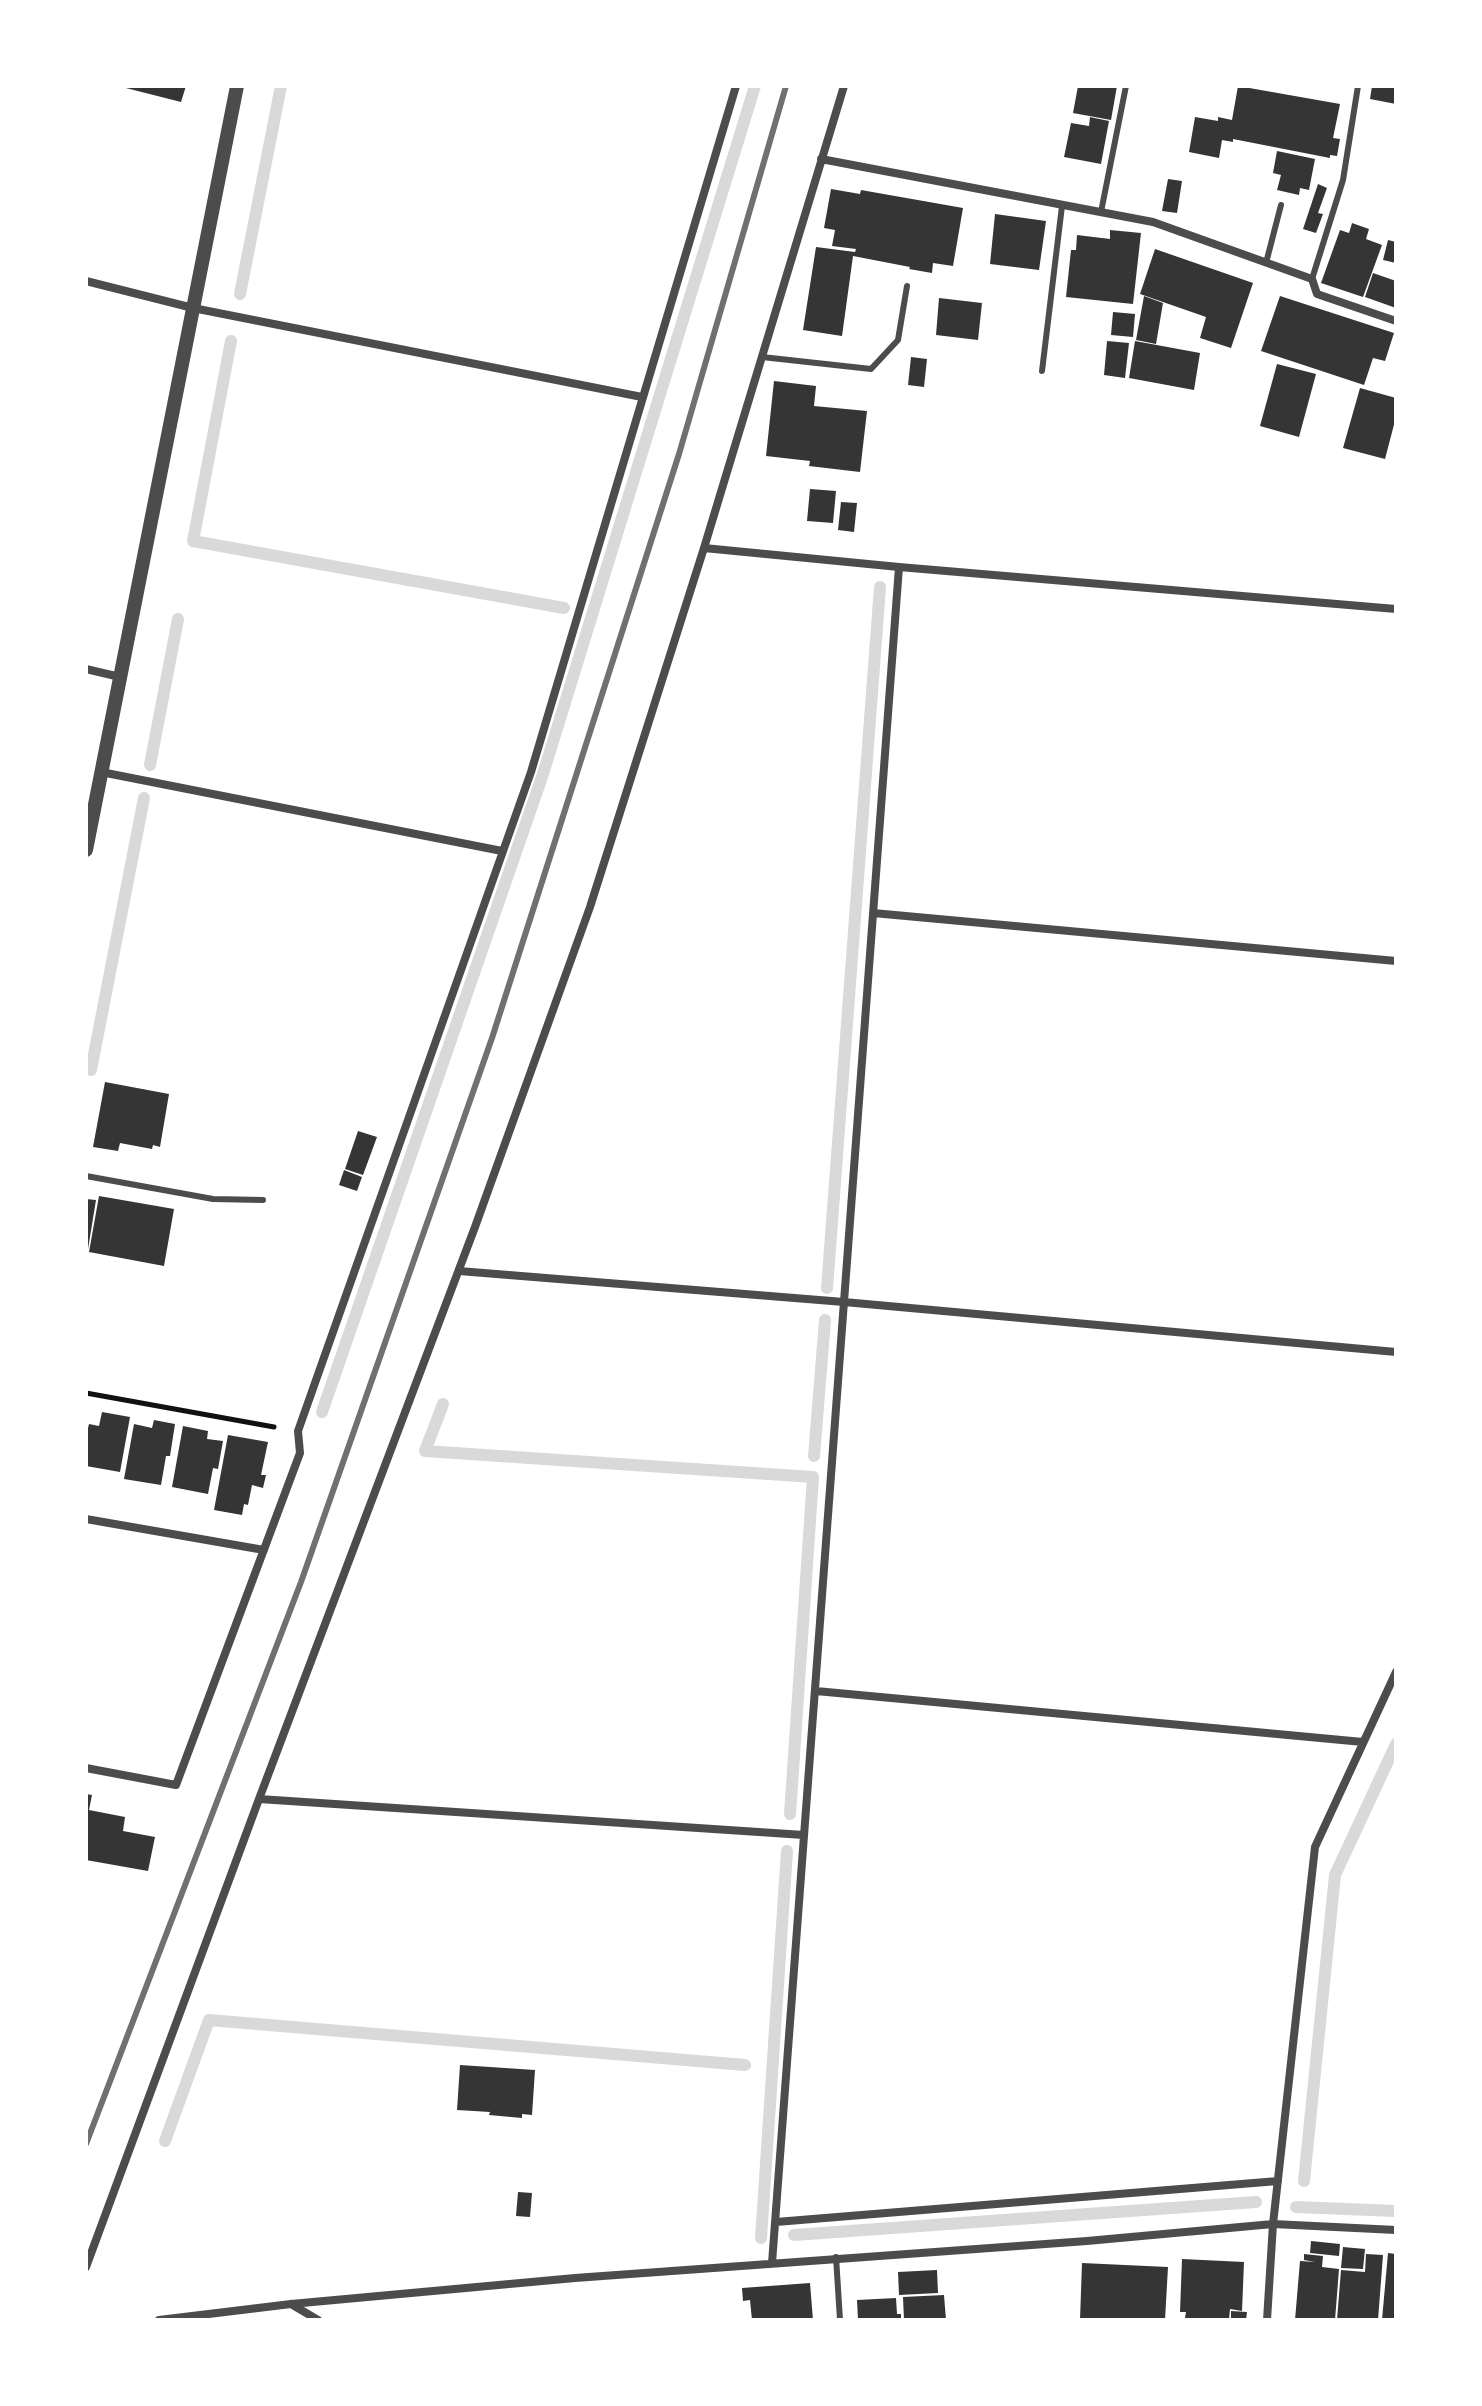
<!DOCTYPE html>
<style>
body{margin:0}
#map{position:relative;width:1482px;height:2406px;overflow:hidden;background:#fff;font-family:"PT Sans",sans-serif}
canvas{display:block}
.frame{position:absolute;inset:0;border:88px solid #fff;pointer-events:none}
</style>
<div id="map">
<canvas width="1482" height="2406"></canvas>
<div class="frame"></div>
</div>
<script>
const context = document.querySelector('canvas').getContext('2d');
context.lineJoin = 'round';
const shape = rows => new Path2D(rows.map(r => 'M' + r).join(''));
function strokePath(path, color, width, dash) { context.strokeStyle = color; context.lineWidth = width; context.lineCap = dash ? 'butt' : 'round'; context.setLineDash(dash || []); context.stroke(path); }
function paint(path, color) { context.fillStyle = color; context.fill(path, 'evenodd'); }
const stream = shape([
 [240,294,281,86],
 [231,341,193,541,564,608],
 [150,765,178,619],
 [91,1070,144,798],
 [827,1288,880,587],
 [443,1404,425,1451,813,1477,790,1814],
 [322,1412,543,774,755,86],
 [814,1456,825,1320],
 [165,2141,209,2020,745,2065],
 [1304,2181,1335,1875,1396,1744],
 [1296,2207,1396,2211],
 [794,2235,1256,2202],
 [761,2238,787,1851]
]);
const building = shape([
 [118,86,186,86,181,102],
 [1078,86,1117,86,1111,120,1073,113],
 [1238,86,1340,104,1333,138,1340,139,1337,156,1330,155,1330,158,1233,139,1233,142,1222,140,1219,158,1189,152,1195,117,1218,121,1218,117,1232,120],
 [1372,86,1396,86,1396,104,1370,99],
 [1090,117,1109,121,1101,164,1064,157,1071,123,1089,126],
 [1277,151,1315,159,1309,190,1300,188,1299,195,1277,190,1281,175,1273,173],
 [1168,179,1182,181,1177,213,1162,211],
 [1318,184,1327,188,1318,213,1323,214,1316,233,1303,229],
 [831,189,860,194,861,190,963,208,953,266,933,263,932,273,909,269,910,267,853,256,842,336,803,330,816,247,855,252,856,249,832,246,835,230,824,228],
 [995,214,1046,221,1039,270,990,264],
 [1352,223,1369,229,1366,239,1382,245,1363,297,1321,283,1340,230,1349,233],
 [1110,230,1141,233,1133,304,1066,297,1071,250,1076,250,1077,235,1110,239],
 [1388,240,1396,242,1396,263,1383,260],
 [1155,249,1253,283,1231,348,1200,338,1206,317,1140,294],
 [1373,273,1396,281,1396,308,1365,297],
 [1144,296,1163,303,1156,344,1136,340],
 [1280,296,1394,333,1385,361,1373,358,1364,385,1261,351],
 [939,298,982,303,978,340,936,335],
 [1113,312,1135,314,1133,337,1111,335],
 [1107,341,1129,343,1125,378,1104,375],
 [1135,341,1200,353,1194,390,1129,378],
 [911,357,927,359,924,387,908,385],
 [1277,364,1316,374,1299,437,1260,426],
 [774,381,816,386,814,406,867,411,860,472,809,466,810,461,766,456],
 [1360,388,1396,398,1396,417,1385,459,1343,448],
 [810,489,836,491,833,523,807,521],
 [841,502,857,503,854,532,838,530],
 [105,1082,169,1094,160,1147,153,1145,152,1149,120,1143,118,1151,93,1147],
 [358,1131,377,1137,363,1175,345,1169],
 [344,1170,362,1177,357,1191,339,1185],
 [99,1196,174,1209,164,1266,89,1252],
 [86,1199,96,1200,88,1249,86,1249],
 [102,1412,130,1417,120,1472,86,1466,86,1436,89,1424,99,1426],
 [154,1420,175,1424,170,1456,166,1456,161,1485,124,1479,134,1424,152,1428],
 [183,1426,208,1431,207,1439,223,1441,218,1469,213,1468,208,1494,172,1487],
 [228,1435,268,1442,261,1475,266,1475,263,1488,252,1485,248,1505,244,1504,242,1515,214,1510],
 [86,1794,92,1795,89,1810,125,1817,123,1831,155,1837,148,1871,86,1860],
 [460,2065,535,2070,532,2115,522,2114,522,2118,489,2115,490,2112,457,2110],
 [518,2192,532,2193,530,2217,516,2216],
 [1311,2241,1340,2244,1339,2256,1310,2253],
 [1343,2247,1365,2249,1363,2269,1341,2268],
 [1388,2253,1396,2254,1396,2320,1382,2320],
 [1304,2254,1323,2256,1322,2267,1339,2269,1335,2320,1295,2320,1300,2261,1315,2262,1304,2260],
 [1366,2254,1383,2255,1378,2320,1337,2320,1341,2270,1365,2272],
 [1182,2259,1244,2262,1242,2311,1230,2309,1229,2320,1185,2318,1186,2312,1180,2312],
 [1082,2263,1168,2267,1165,2320,1080,2320],
 [937,2270,938,2293,899,2295,898,2272],
 [810,2283,813,2320,752,2320,750,2300,743,2301,742,2288],
 [944,2295,946,2320,904,2320,903,2297],
 [896,2298,897,2314,901,2314,901,2320,858,2320,857,2300],
 [1231,2311,1247,2312,1246,2320,1231,2320]
]);
const path = shape([
 [86,1393,274,1427]
]);
const service = shape([
 [1101,212,1126,86],
 [1266,263,1281,205],
 [1312,279,1343,180,1358,86],
 [762,357,871,369,898,340,907,286],
 [1042,371,1062,206],
 [86,1176,213,1199,263,1200],
 [836,2257,840,2320]
]);
const minor = shape([
 [821,159,1153,222,1312,279,1317,294,1396,321],
 [86,281,193,308,642,397],
 [704,548,899,567,1396,609],
 [86,669,120,677],
 [101,772,502,851],
 [873,913,1396,961],
 [459,1271,844,1302,1396,1352],
 [86,1519,264,1550],
 [816,1691,1363,1742],
 [86,1768,176,1785,300,1453,298,1431,531,772,736,86],
 [259,1799,804,1835],
 [776,2222,1278,2181],
 [772,2263,899,567],
 [86,2267,259,1799,475,1227,590,907,704,548,844,86],
 [291,2304,318,2320],
 [159,2320,291,2304,575,2278,1087,2241,1273,2224,1396,2230],
 [1267,2320,1273,2224,1315,1847,1396,1672]
]);
const tertiary = shape([
 [86,850,237,86]
]);
const rail = shape([
 [86,2144,301,1582,492,1038,679,454,786,86]
]);
strokePath(stream, '#d9d9d9', 12);
paint(building, '#353535');
strokePath(path, '#111', 5);
strokePath(service, '#4c4c4c', 6);
strokePath(minor, '#4c4c4c', 8);
strokePath(tertiary, '#4c4c4c', 14);
strokePath(rail, '#707070', 6);
</script>
